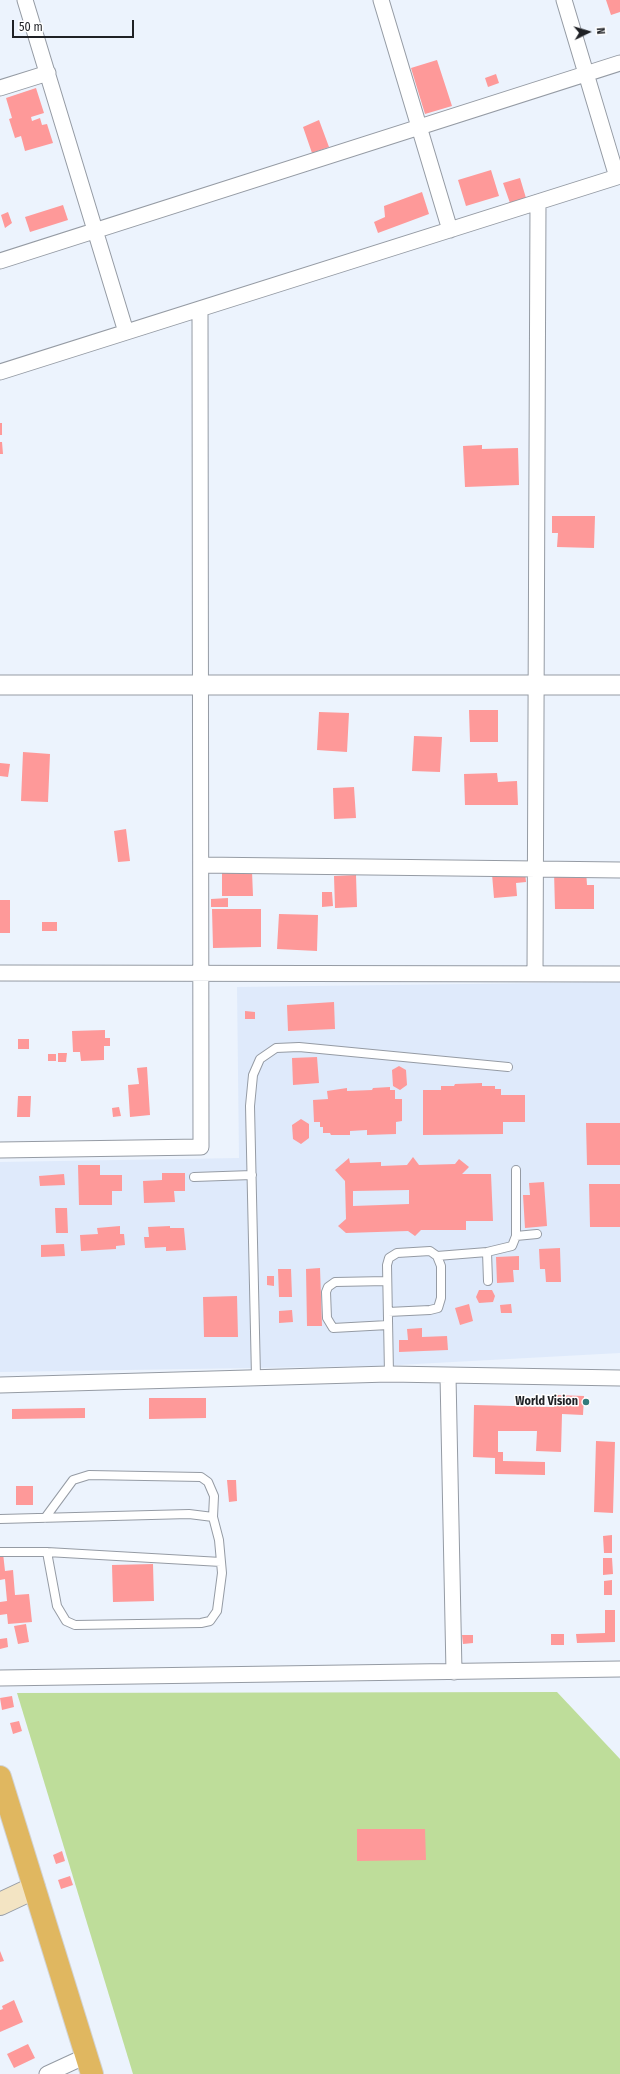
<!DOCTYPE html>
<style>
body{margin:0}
#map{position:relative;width:620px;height:2074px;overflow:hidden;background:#ecf3fd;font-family:"Fira Sans Condensed",sans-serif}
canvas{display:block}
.north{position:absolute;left:568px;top:12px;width:40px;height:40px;-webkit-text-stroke:3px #fff;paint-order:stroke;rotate:85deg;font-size:11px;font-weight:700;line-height:16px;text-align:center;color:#1f2125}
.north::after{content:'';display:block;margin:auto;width:14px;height:18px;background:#1f2125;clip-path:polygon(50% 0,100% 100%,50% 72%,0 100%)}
.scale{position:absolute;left:12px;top:20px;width:122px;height:18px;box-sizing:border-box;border:2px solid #1f2125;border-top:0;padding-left:5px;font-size:12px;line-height:14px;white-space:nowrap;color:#1f2125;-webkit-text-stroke:3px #fff;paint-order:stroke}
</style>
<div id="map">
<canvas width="620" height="2074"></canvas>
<div class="north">N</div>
<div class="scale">50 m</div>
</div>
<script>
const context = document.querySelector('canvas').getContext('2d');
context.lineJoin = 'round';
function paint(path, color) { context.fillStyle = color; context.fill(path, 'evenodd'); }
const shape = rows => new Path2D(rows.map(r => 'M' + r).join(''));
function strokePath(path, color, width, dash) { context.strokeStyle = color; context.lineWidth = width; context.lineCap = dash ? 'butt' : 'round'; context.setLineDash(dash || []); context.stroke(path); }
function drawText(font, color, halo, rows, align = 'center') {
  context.font = font + ' "Fira Sans Condensed",sans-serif'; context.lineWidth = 3; context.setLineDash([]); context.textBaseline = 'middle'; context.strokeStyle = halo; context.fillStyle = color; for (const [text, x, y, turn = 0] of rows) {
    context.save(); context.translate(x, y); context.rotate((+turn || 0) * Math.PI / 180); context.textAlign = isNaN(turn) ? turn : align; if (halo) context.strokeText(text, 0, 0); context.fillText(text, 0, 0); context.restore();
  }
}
const built = shape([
 [620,982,620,1353,379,1366,0,1372,0,1162,239,1158,237,987]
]);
const green = shape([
 [557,1692,620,1759,620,2074,133,2074,17,1693]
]);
const building = shape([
 [606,0,620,0,620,12,611,15],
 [437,60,452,106,425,114,411,68],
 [496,74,499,83,488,87,485,78],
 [36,88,44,113,31,117,32,121,40,118,42,125,47,124,53,143,25,151,21,136,15,138,9,119,12,118,6,98],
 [319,120,329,147,312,153,303,127],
 [491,170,499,196,466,206,458,180],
 [520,178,526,198,510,203,503,183],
 [422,192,429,214,378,233,374,222,385,217,384,206],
 [63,205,68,220,30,232,25,217],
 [8,212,12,223,5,228,1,215],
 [0,423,2,423,2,435,0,435],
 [0,442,2,442,3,454,0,454],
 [482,445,482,449,518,448,519,485,465,487,463,446],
 [552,516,595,516,594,548,557,547,558,533,552,533],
 [469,710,498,710,498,742,470,742],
 [319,712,349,713,347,752,317,750],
 [414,736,442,737,440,772,412,771],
 [23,752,50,754,48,802,21,801],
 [0,763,10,764,8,777,0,776],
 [497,773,498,782,517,781,518,805,465,805,464,774],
 [354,787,356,818,334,819,333,788],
 [126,829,130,861,118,862,114,831],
 [586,870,587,885,594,885,594,909,555,909,554,871],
 [252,871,253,896,222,896,222,872],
 [525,871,526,882,516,883,517,896,494,898,492,874],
 [356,875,357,907,335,908,334,876],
 [322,892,332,892,333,906,322,907],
 [228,898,228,907,211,907,211,899],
 [0,900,10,900,10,933,0,933],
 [212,909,261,909,261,947,213,948],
 [279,914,318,915,317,951,277,949],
 [42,922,57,922,57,931,42,931],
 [334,1002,335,1029,288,1031,287,1005],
 [245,1011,255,1012,255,1019,245,1019],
 [105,1030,105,1038,110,1038,110,1046,104,1046,104,1060,81,1061,80,1052,73,1052,72,1031],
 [18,1039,29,1039,29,1049,18,1049],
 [58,1053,67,1053,66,1062,58,1062],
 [48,1054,56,1054,56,1061,48,1061],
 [317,1057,319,1083,293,1085,292,1058],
 [399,1066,406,1070,407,1085,400,1090,393,1086,392,1070],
 [147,1067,150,1115,130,1117,128,1085,139,1084,137,1068],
 [482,1083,482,1086,495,1086,495,1089,501,1089,501,1095,525,1095,525,1122,503,1122,503,1134,423,1135,423,1090,441,1090,441,1086,454,1086,455,1084],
 [390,1087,390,1090,395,1090,395,1099,402,1099,402,1121,396,1122,396,1134,367,1135,367,1130,350,1131,350,1135,331,1135,330,1133,323,1133,323,1127,320,1127,320,1122,314,1122,313,1100,328,1099,327,1091,347,1088,347,1091,372,1090,373,1088],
 [18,1096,31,1096,30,1117,17,1117],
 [119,1107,121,1116,113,1117,112,1108],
 [301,1119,309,1124,309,1138,301,1144,293,1139,292,1125],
 [586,1123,620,1123,620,1165,587,1165],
 [413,1157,419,1165,455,1164,459,1159,469,1167,462,1174,491,1174,493,1221,466,1221,466,1230,421,1230,415,1236,408,1231,346,1233,338,1226,346,1219,345,1181,335,1170,349,1158,350,1163,381,1162,381,1166,407,1165],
 [409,1190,409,1204,353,1206,353,1191],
 [78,1165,100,1165,100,1175,122,1175,122,1191,112,1191,112,1205,79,1205],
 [162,1173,185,1173,185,1191,174,1191,175,1202,144,1203,143,1181,162,1180],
 [64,1174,65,1185,40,1186,39,1176],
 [544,1182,547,1226,525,1228,523,1195,530,1195,529,1183],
 [589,1184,620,1184,620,1227,590,1227],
 [55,1208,67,1208,68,1233,56,1233],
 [120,1226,120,1234,124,1234,125,1245,116,1246,116,1249,81,1251,80,1235,98,1234,97,1228],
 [170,1226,170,1228,184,1228,186,1250,166,1251,166,1247,145,1248,144,1237,149,1237,148,1227],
 [64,1244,65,1256,41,1257,41,1245],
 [560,1248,561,1282,546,1282,545,1269,540,1269,539,1249],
 [519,1256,519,1270,513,1270,514,1282,497,1283,496,1257],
 [320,1268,322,1326,307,1326,306,1269],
 [278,1269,291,1269,292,1297,279,1297],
 [267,1276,274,1276,274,1286,267,1285],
 [479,1290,492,1290,495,1296,493,1302,479,1303,476,1297],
 [237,1296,238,1337,204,1337,203,1297],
 [469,1304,473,1321,460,1325,455,1308],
 [511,1304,512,1313,501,1313,500,1305],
 [292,1310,293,1322,279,1323,279,1311],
 [422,1328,422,1337,447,1336,448,1350,399,1352,399,1340,408,1340,407,1329],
 [555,1395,584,1396,583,1415,562,1414,561,1452,536,1451,537,1431,498,1431,498,1452,503,1452,503,1461,545,1462,545,1475,495,1474,495,1458,473,1457,474,1405,554,1407],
 [149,1398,206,1398,206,1418,149,1419],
 [85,1408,85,1418,12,1419,12,1409],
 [596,1441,615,1442,613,1513,594,1512],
 [227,1480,236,1480,237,1501,229,1502],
 [16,1486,33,1486,33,1505,16,1505],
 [612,1535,612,1553,604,1553,603,1536],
 [0,1553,3,1553,5,1571,13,1570,15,1595,29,1594,32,1622,8,1624,7,1614,0,1615,0,1602,7,1601,5,1579,0,1580],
 [603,1558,612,1558,613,1574,603,1575],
 [153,1564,154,1601,113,1602,112,1565],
 [612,1580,612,1595,604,1595,604,1581],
 [605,1610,615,1610,615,1642,577,1643,576,1634,605,1633],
 [26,1624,29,1642,18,1644,14,1626],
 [551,1634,564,1634,564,1645,551,1645],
 [462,1635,473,1635,473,1643,463,1644],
 [7,1638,8,1647,0,1649,0,1639],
 [12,1696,14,1707,2,1710,0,1698],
 [19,1721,22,1731,13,1734,10,1723],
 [357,1829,425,1829,426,1860,357,1861],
 [62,1851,65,1861,56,1864,53,1855],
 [70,1876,73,1885,61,1889,58,1880],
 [0,1951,4,1961,0,1962],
 [14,2000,23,2022,0,2032,0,2010,3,2009,2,2006],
 [28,2044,35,2058,14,2068,7,2054]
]);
const service = shape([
 [194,1177,252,1175],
 [516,1236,537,1234],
 [487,1252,488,1281],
 [437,1256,487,1252,512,1246,516,1236,516,1170],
 [387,1281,335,1282,328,1287,326,1292,327,1318,333,1328,388,1325],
 [388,1312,430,1310,438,1308,441,1298,441,1266,437,1256,430,1251,397,1253,389,1258,387,1265,389,1374],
 [256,1377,250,1106,253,1075,260,1059,276,1048,299,1047,508,1067],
 [45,1518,73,1480,89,1475,201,1477,208,1482,214,1496,213,1517],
 [0,1519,189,1514,213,1517,219,1540,222,1573,217,1611,210,1621,201,1623,75,1625,66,1621,57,1606,47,1552],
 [0,1552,47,1552,221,1562]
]);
const minor = shape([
 [25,0,126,332],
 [381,0,450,230],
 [0,88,48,73],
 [0,261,620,63],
 [0,372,617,177,564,0],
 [201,865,620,870],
 [0,973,620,974],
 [535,973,538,202],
 [0,1150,201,1147,200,309],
 [448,1376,454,1672],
 [0,1385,389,1374,620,1378],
 [0,1678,620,1669],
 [47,2074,86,2056]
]);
const tertiary = shape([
 [0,685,620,685]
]);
const secondary = shape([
 [0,1904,34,1888]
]);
const trunk = shape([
 [0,1777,92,2074]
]);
const markers = [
 [586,1402,4,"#327b7c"]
];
const poiNames = [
 ["World Vision",578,1402]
];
paint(built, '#dfeafb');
paint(green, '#bedd9a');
paint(building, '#fe9999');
strokePath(service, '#959ba4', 10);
strokePath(minor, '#959ba4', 17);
strokePath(tertiary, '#959ba4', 21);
strokePath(secondary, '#959ba4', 24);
strokePath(trunk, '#d2d3d3', 24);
strokePath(service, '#fff', 8);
strokePath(minor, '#fff', 15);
strokePath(tertiary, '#fff', 19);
strokePath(secondary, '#f3e4c3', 22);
strokePath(trunk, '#e0b760', 22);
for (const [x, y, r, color] of markers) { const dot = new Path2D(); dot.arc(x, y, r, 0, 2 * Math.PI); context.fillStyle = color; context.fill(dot); strokePath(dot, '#fff', 1.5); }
drawText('bold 12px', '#1f2125', '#fff', poiNames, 'right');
</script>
